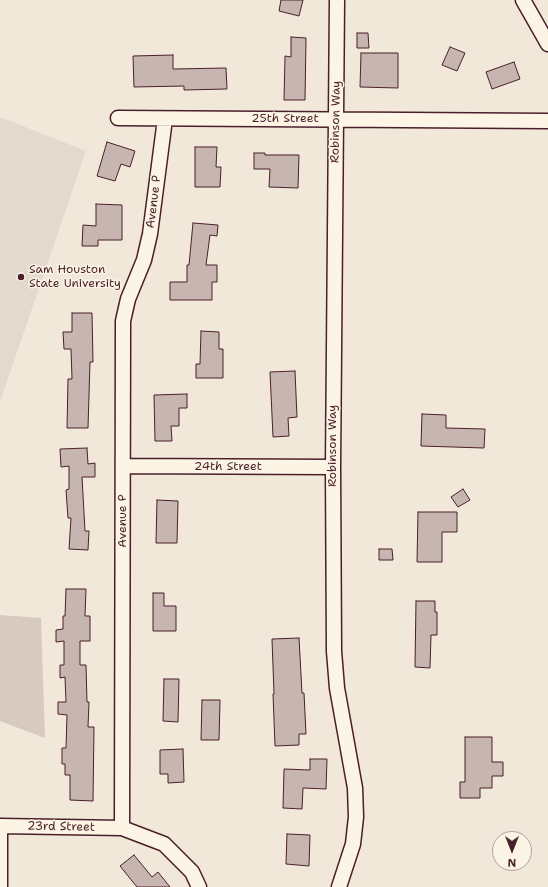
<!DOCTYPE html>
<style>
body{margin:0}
#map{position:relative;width:548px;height:887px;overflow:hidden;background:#f1e8da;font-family:"Shantell Sans",sans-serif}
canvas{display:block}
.north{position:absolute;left:492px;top:831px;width:40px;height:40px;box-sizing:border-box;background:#fcf5e5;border:1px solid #b59f9b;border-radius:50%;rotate:180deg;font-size:11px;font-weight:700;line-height:16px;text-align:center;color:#4a1f2b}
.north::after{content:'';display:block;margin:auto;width:14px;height:18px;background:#4a1f2b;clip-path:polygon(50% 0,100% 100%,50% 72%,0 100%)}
</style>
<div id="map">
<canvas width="548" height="887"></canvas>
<div class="north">N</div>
</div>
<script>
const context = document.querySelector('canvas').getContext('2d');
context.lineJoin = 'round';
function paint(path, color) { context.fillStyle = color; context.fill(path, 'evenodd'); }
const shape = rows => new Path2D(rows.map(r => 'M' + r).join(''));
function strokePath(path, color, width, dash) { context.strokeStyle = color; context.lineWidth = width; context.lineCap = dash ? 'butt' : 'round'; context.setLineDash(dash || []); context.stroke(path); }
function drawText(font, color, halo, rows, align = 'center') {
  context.font = font + ' "Shantell Sans",sans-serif'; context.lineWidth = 3; context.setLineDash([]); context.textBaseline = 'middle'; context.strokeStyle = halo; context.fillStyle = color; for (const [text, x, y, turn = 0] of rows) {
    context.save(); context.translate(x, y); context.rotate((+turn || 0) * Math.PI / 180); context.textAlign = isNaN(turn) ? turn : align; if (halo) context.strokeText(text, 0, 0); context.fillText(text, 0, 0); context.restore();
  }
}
const built = shape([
 [0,117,86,151,0,402]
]);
const green = shape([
 [0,615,41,618,45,738,0,721]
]);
const building = shape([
 [281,0,303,0,299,16,279,11,281,0],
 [357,33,368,33,369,48,357,48,357,33],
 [291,37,306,38,305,100,284,100,285,56,291,57,291,37],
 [450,47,465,53,457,71,442,65,450,47],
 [361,53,398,53,398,88,360,87,361,53],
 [173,55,173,69,226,68,227,89,184,90,184,86,134,87,133,56,173,55],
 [514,62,520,79,492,89,486,72,514,62],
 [107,142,135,151,130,167,121,164,115,181,97,176,107,142],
 [195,147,217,147,216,167,221,167,220,187,195,187,195,147],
 [254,153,265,153,265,155,299,155,298,188,269,187,270,169,254,169,254,153],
 [96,204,122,205,122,240,98,240,98,246,82,246,83,225,96,226,96,204],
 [193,223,218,225,217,236,210,235,206,265,217,265,217,282,212,282,212,300,170,300,170,282,187,282,187,265,189,265,193,223],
 [72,313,92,313,93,362,90,362,88,428,67,428,68,379,72,379,71,349,64,349,63,332,72,332,72,313],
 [201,331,219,332,219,349,223,349,223,378,196,378,196,364,200,364,201,331],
 [295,371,297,417,288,418,289,436,273,437,270,372,295,371],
 [187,394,187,408,179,408,179,426,171,426,172,441,155,441,154,395,187,394],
 [422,414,446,415,446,428,485,429,484,448,421,446,422,414],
 [87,448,88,464,95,463,95,477,82,477,85,531,89,531,88,550,69,549,71,518,68,518,66,490,69,489,69,466,61,467,60,449,87,448],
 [463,489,470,500,458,507,451,497,463,489],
 [157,500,178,501,177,543,156,543,157,500],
 [418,512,457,512,457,532,442,532,442,562,417,562,418,512],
 [379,549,392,549,393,560,379,560,379,549],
 [66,589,86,589,85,616,90,616,90,641,80,641,80,665,86,665,87,702,89,702,88,727,94,727,93,801,70,800,70,775,65,775,65,764,62,764,62,748,66,748,67,715,58,714,58,702,66,702,65,677,60,678,60,665,64,665,64,641,56,642,56,630,63,629,63,616,65,616,66,589],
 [153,593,164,593,164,606,176,606,176,631,153,631,153,593],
 [416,601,435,601,435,612,437,612,437,635,431,635,430,668,415,667,416,601],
 [299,638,302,693,304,693,306,734,299,734,299,745,275,746,273,694,274,694,272,639,299,638],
 [164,679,179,679,178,722,163,721,164,679],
 [202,700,220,700,219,740,201,740,202,700],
 [465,737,492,737,492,762,503,762,503,776,492,776,492,788,480,788,480,798,460,798,460,782,465,782,465,737],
 [183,749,184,782,168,783,168,774,160,774,160,750,183,749],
 [310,759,327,759,326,789,303,788,302,809,283,808,284,769,310,770,310,759],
 [287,834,310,835,309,866,286,864,287,834],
 [134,855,152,877,158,872,170,887,137,887,120,866,134,855]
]);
const minor = shape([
 [337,0,333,467,334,651,337,688,355,788,356,817,353,844,339,887],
 [523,0,548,44],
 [118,118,548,121],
 [123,466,333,467],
 [122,828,123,321,128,299,144,260,150,234,165,119],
 [0,887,0,826,122,828,164,844,192,872,199,887]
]);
const markers = [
 [21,277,4,"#4a1f2b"]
];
const streetNames = [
 ["25th Street",285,119],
 ["Robinson Way",336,122,-89],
 ["Avenue P",154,202,-83],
 ["Robinson Way",333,446,-90],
 ["24th Street",228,467],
 ["Avenue P",123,521,-90],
 ["23rd Street",61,827,1]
];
const poiNames = [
 ["Sam Houston",29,270],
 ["State University",29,284]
];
paint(built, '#e4d9cd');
paint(green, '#d8cac0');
paint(building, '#c7b6af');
strokePath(building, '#4a1f2b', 1);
strokePath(minor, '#4a1f2b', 17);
strokePath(minor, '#fcf5e5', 14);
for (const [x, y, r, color] of markers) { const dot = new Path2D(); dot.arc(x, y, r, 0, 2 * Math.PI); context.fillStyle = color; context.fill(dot); strokePath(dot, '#fcf5e5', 1.5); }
drawText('12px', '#4a1f2b', '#fcf5e5', streetNames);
drawText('12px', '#4a1f2b', '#fcf5e5', poiNames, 'left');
</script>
